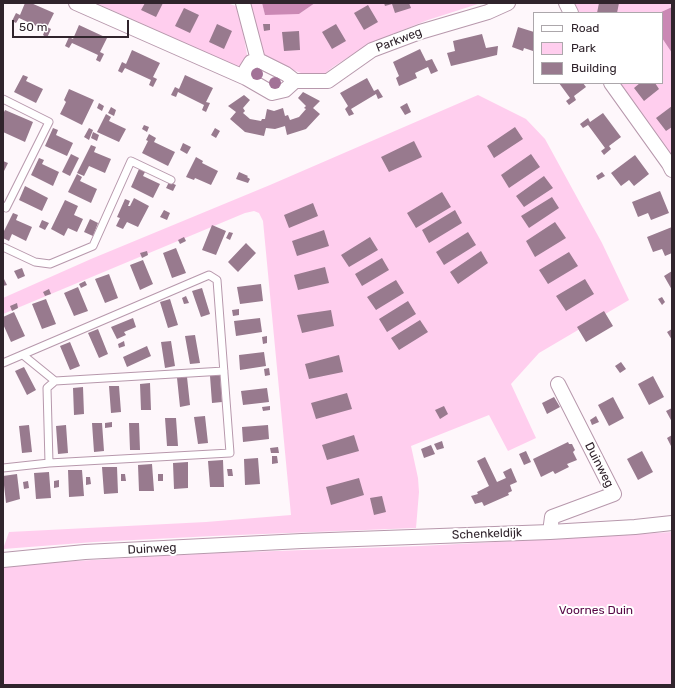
<!DOCTYPE html>
<style>
body{margin:0}
#map{position:relative;width:675px;height:688px;overflow:hidden;background:#fef7fb;font-family:Rubik,sans-serif}
canvas{display:block}
.frame{position:absolute;inset:0;border:4px solid #30242c;pointer-events:none}
.legend{position:absolute;left:533px;top:12px;width:130px;height:72px;box-sizing:border-box;background:#fff;border:1px solid #aca7ab;margin:0;padding:5px 7px;list-style:none;font-size:12px;color:#30242c}
.legend li{display:flex;align-items:center;gap:8px;height:20px}
.legend b{width:20px;border:1px solid #aca7ab}
.scale{position:absolute;left:12px;top:20px;width:117px;height:18px;box-sizing:border-box;border:2px solid #30242c;border-top:0;padding-left:5px;font-size:12px;line-height:14px;white-space:nowrap;color:#30242c;-webkit-text-stroke:3px #fff;paint-order:stroke}
</style>
<div id="map">
<canvas width="675" height="688"></canvas>
<div class="frame"></div>
<ul class="legend">
<li><b style="height:5px;background:#fff"></b>Road</li>
<li><b style="height:11px;background:#ffceee"></b>Park</li>
<li><b style="height:11px;background:#987a8e"></b>Building</li>
</ul>
<div class="scale">50 m</div>
</div>
<script>
const context = document.querySelector('canvas').getContext('2d');
context.lineJoin = 'round';
function paint(path, color) { context.fillStyle = color; context.fill(path, 'evenodd'); }
const shape = rows => new Path2D(rows.map(r => 'M' + r).join(''));
function strokePath(path, color, width, dash) { context.strokeStyle = color; context.lineWidth = width; context.lineCap = dash ? 'butt' : 'round'; context.setLineDash(dash || []); context.stroke(path); }
function drawText(font, color, halo, rows, align = 'center') {
  context.font = font + ' Rubik,sans-serif'; context.lineWidth = 4; context.setLineDash([]); context.textBaseline = 'middle'; context.strokeStyle = halo; context.fillStyle = color; for (const [text, x, y, turn = 0] of rows) {
    context.save(); context.translate(x, y); context.rotate((+turn || 0) * Math.PI / 180); context.textAlign = isNaN(turn) ? turn : align; if (halo) context.strokeText(text, 0, 0); context.fillText(text, 0, 0); context.restore();
  }
}
const green = shape([
 [96,3,227,3,239,7,248,61,242,69],
 [246,3,262,3,265,14,299,14,315,3,481,3,428,20,395,33,364,47,333,67,322,76,309,76,258,57],
 [575,3,672,3,672,7,659,13,579,13],
 [662,38,672,53,672,159,617,83,662,83],
 [478,95,526,119,545,139,602,243,629,300,539,353,511,384,536,438,508,451,489,415,411,446,418,478,419,492,416,528,213,536,94,542,3,549,9,532,206,522,291,515,263,221,259,213,254,211,245,213,3,314,3,298,91,259,270,185],
 [672,532,672,685,3,685,3,565,217,553,421,546,570,538]
]);
const water = shape([
 [262,3,315,3,299,14,265,15],
 [672,7,672,53,662,38,662,13,659,13]
]);
const building = shape([
 [25,3,31,3,54,13,47,27,51,29,47,38,43,35,45,30,19,18,16,23,12,21,16,13,20,15],
 [145,3,163,3,156,17,141,10],
 [384,3,409,3,411,8,395,13,392,4,385,6],
 [599,3,612,4,613,3,619,3,617,13,597,13],
 [368,5,378,22,364,30,354,13],
 [184,8,199,15,190,33,175,26],
 [217,24,232,31,224,49,209,42],
 [263,24,270,24,270,30,264,31],
 [336,24,346,41,332,49,322,32],
 [79,25,107,38,100,52,104,54,100,62,96,60,98,55,72,43,69,48,65,46,69,37,73,39],
 [518,27,534,32,533,51,524,48,523,51,512,47],
 [299,31,300,50,284,51,282,32],
 [482,34,486,48,498,46,497,55,451,66,447,53,455,51,453,41],
 [420,49,426,61,432,59,438,71,431,74,428,67,415,73,417,78,399,86,396,78,399,76,393,62],
 [132,50,160,63,153,77,157,79,153,87,149,85,151,80,125,68,122,73,118,71,122,62,126,64],
 [23,75,28,77,26,81,43,89,36,103,14,92],
 [185,75,213,88,206,102,210,103,206,112,202,110,204,105,178,92,176,97,171,95,175,87,179,89],
 [367,78,374,91,378,89,383,97,378,99,376,94,351,109,354,114,349,116,345,109,348,106,340,93],
 [559,83,583,83,586,87,574,96,576,100,569,105,566,101,570,98],
 [640,83,655,83,659,89,644,101,634,88],
 [69,89,94,100,82,125,60,114,66,102,64,100],
 [303,92,320,101,313,108,320,114,306,129,287,135,285,126,275,129,266,128,264,136,245,132,230,119,236,112,228,106,244,95,250,100,243,108,245,111,243,113,250,119,261,121,262,119,265,119,267,109,274,111,283,108,285,116,288,115,290,120,299,117,306,109,304,108,306,106,298,98],
 [99,103,104,106,102,111,97,108],
 [407,103,411,112,405,115,400,107],
 [672,106,672,127,666,131,656,118],
 [111,107,116,110,114,116,108,113],
 [5,110,33,122,25,142,3,132,3,114],
 [603,113,621,137,609,146,611,149,604,155,601,151,605,148,588,125,583,128,580,124,588,118,590,122],
 [106,114,111,117,109,121,126,129,119,142,97,132],
 [144,125,149,127,147,132,142,129],
 [515,127,523,139,494,158,487,146],
 [53,128,58,130,56,135,73,143,67,156,45,146],
 [89,128,93,130,89,140,84,137],
 [215,128,220,131,216,138,211,135],
 [93,132,99,135,97,141,91,138],
 [149,134,156,138,154,142,175,152,168,166,142,153,148,141,146,140],
 [414,141,422,157,389,172,381,157],
 [183,143,191,147,187,154,180,150],
 [91,145,96,147,94,152,111,159,105,173,89,166,84,176,77,173],
 [71,154,79,158,70,176,62,172],
 [531,154,540,167,509,188,501,175],
 [635,155,649,174,634,186,629,180,621,186,611,173],
 [196,157,203,161,202,163,218,171,211,185,195,178,194,180,186,177],
 [39,158,44,160,42,164,59,172,53,186,31,175],
 [3,161,8,163,3,173],
 [139,169,145,172,143,176,160,184,153,198,131,187],
 [239,172,248,176,247,177,250,179,248,183,236,179],
 [602,172,605,176,598,180,596,176],
 [77,174,82,177,80,181,97,189,91,203,68,192],
 [544,176,553,188,524,207,516,196],
 [169,182,176,185,173,191,166,188],
 [25,186,48,198,42,211,19,200],
 [660,191,669,213,651,220,648,213,638,217,632,202],
 [442,192,451,207,416,228,407,213],
 [552,197,559,208,529,228,521,216],
 [134,198,149,206,138,227,127,222,123,229,116,226,120,218,117,217,125,199,130,201,128,206,130,206],
 [65,200,78,206,74,215,83,219,77,232,68,228,64,236,51,229],
 [313,203,318,216,289,228,284,215],
 [164,210,170,213,167,220,160,217],
 [455,210,462,223,429,243,422,230],
 [13,213,18,215,16,220,32,227,26,241,12,234,9,241,3,238,3,233],
 [90,219,98,223,93,236,84,232],
 [42,220,49,223,45,230,39,227],
 [555,222,566,238,535,257,526,241],
 [212,225,226,231,216,255,202,250],
 [672,227,672,253,665,256,662,249,653,252,647,237],
 [324,230,329,246,297,256,292,241],
 [229,232,233,233,230,240,226,238],
 [468,232,476,245,444,265,436,252],
 [184,237,186,241,180,244,178,240],
 [370,237,378,250,349,267,341,255],
 [246,243,256,253,238,272,228,262],
 [176,248,186,273,172,278,163,253],
 [147,251,148,255,142,258,140,253],
 [481,251,488,263,458,284,450,272],
 [569,252,578,266,548,284,539,270],
 [382,258,389,270,362,286,355,274],
 [143,260,153,284,140,290,130,265],
 [325,267,329,283,298,290,294,275],
 [22,268,25,276,18,279,14,271],
 [672,271,672,290,664,276],
 [109,274,118,298,105,303,95,279],
 [3,277,7,285,3,286],
 [585,279,594,294,566,311,556,296],
 [396,280,404,293,376,310,367,297],
 [85,281,87,285,81,288,79,284],
 [261,284,263,301,240,304,237,287],
 [78,287,88,311,74,316,64,293],
 [202,288,210,314,201,317,192,291],
 [49,289,51,294,45,296,43,292],
 [186,296,189,303,184,304,182,298],
 [662,297,665,302,662,305,658,299],
 [46,299,56,324,42,329,32,304],
 [170,299,178,325,168,328,160,302],
 [408,301,416,314,387,332,379,319],
 [17,303,18,308,12,311,10,306],
 [239,309,239,315,233,316,232,310],
 [331,310,334,326,302,333,297,315],
 [604,311,613,326,586,342,577,327],
 [14,312,25,336,11,342,3,324,3,317],
 [133,318,136,327,124,332,126,335,117,339,111,327],
 [260,318,262,332,236,336,234,321],
 [420,320,428,332,399,350,391,338],
 [98,329,108,354,99,358,88,333],
 [672,329,672,340,667,332],
 [195,335,200,363,190,364,185,336],
 [267,336,267,343,263,344,262,337],
 [124,341,125,346,119,348,118,344],
 [171,341,175,366,165,368,161,342],
 [70,342,80,366,70,370,60,346],
 [147,346,151,356,127,367,123,357],
 [264,352,266,366,240,370,239,355],
 [339,355,343,372,309,379,305,364],
 [621,362,626,369,620,373,615,366],
 [24,367,36,390,27,395,15,371],
 [269,368,270,375,265,376,264,369],
 [220,375,222,402,212,403,210,376],
 [653,376,664,397,649,405,638,384],
 [187,377,190,405,180,407,177,378],
 [150,383,151,410,141,410,140,384],
 [109,386,119,386,121,412,111,413],
 [83,387,84,414,74,415,73,388],
 [267,388,269,402,243,405,241,391],
 [347,393,352,409,316,419,311,403],
 [554,397,560,407,547,414,542,403],
 [613,397,624,418,609,426,598,405],
 [270,406,270,410,263,411,262,407],
 [444,406,448,414,440,419,435,410],
 [672,408,672,422,666,411],
 [205,416,208,443,198,444,194,417],
 [596,416,599,422,592,425,590,420],
 [165,418,176,418,178,446,167,446],
 [112,422,112,427,105,428,105,423],
 [92,423,102,423,104,451,94,452],
 [129,423,139,423,140,450,130,450],
 [29,425,32,452,22,453,19,426],
 [66,425,68,453,58,454,56,426],
 [268,425,269,439,243,442,242,427],
 [354,435,359,451,327,460,322,445],
 [672,435,672,448,667,438],
 [442,441,444,448,437,450,434,444],
 [568,442,569,444,572,444,575,450,573,452,577,460,567,464,569,467,555,474,553,471,541,477,533,459],
 [431,445,435,454,424,458,421,449],
 [278,447,279,453,271,453,270,448],
 [526,451,531,462,524,465,519,454],
 [642,451,653,472,638,480,627,459],
 [272,456,277,456,278,463,272,464],
 [485,457,497,482,506,478,503,472,511,468,517,482,510,485,512,491,508,493,509,495,484,506,482,502,475,504,471,496,478,494,477,492,489,486,477,461],
 [258,458,260,484,245,485,244,459],
 [223,460,224,487,210,487,208,461],
 [188,462,188,488,174,489,173,463],
 [152,464,154,491,139,491,138,465],
 [102,467,117,467,118,493,104,494],
 [227,469,232,469,233,476,228,476],
 [68,470,82,470,84,496,69,497],
 [49,472,51,498,36,499,34,473],
 [17,474,20,499,6,503,3,476],
 [121,474,125,474,126,481,121,481],
 [158,474,163,474,163,481,158,481],
 [86,477,90,477,91,484,86,485],
 [359,478,364,495,331,505,326,487],
 [59,480,59,487,54,488,54,481],
 [28,481,29,488,24,489,23,482],
 [382,496,386,512,374,515,370,498]
]);
const service = shape([
 [3,99,49,122,6,208,3,206],
 [3,247,35,262,50,264,93,246,131,161,171,180],
 [23,355,55,381,224,371],
 [3,363,209,275,217,280,230,453,49,463,3,468],
 [49,463,47,388,55,381]
]);
const minor = shape([
 [76,3,246,78],
 [243,3,258,60],
 [566,3,571,13],
 [258,60,286,74,295,81,285,90,272,93,246,78,246,70,251,62,258,60],
 [295,81,328,81,372,50,420,32,488,12,508,3],
 [611,83,669,164,672,170],
 [550,532,552,517,614,494,558,384],
 [3,560,85,552,302,541,550,532,635,527,672,523]
]);
const trees = [
 [257,74],
 [275,83]
];
const streetNames = [
 ["Parkweg",399,40,-21],
 ["Duinweg",599,465,63],
 ["Schenkeldijk",487,534,-2],
 ["Duinweg",152,549,-3]
];
const parkNames = [
 ["Voornes Duin",596,611]
];
paint(green, '#ffceee');
paint(water, '#ca88b4');
paint(building, '#987a8e');
strokePath(service, '#b798ac', 9);
strokePath(minor, '#b798ac', 16);
strokePath(service, '#fff', 7);
strokePath(minor, '#fff', 14);
context.fillStyle = '#a27297';
for (const [x, y] of trees) { context.beginPath(); context.arc(x, y, 6, 0, 2 * Math.PI); context.fill(); }
drawText('12px', '#30242c', '#fff', streetNames);
drawText('12px', '#570645', '#fff', parkNames);
</script>
